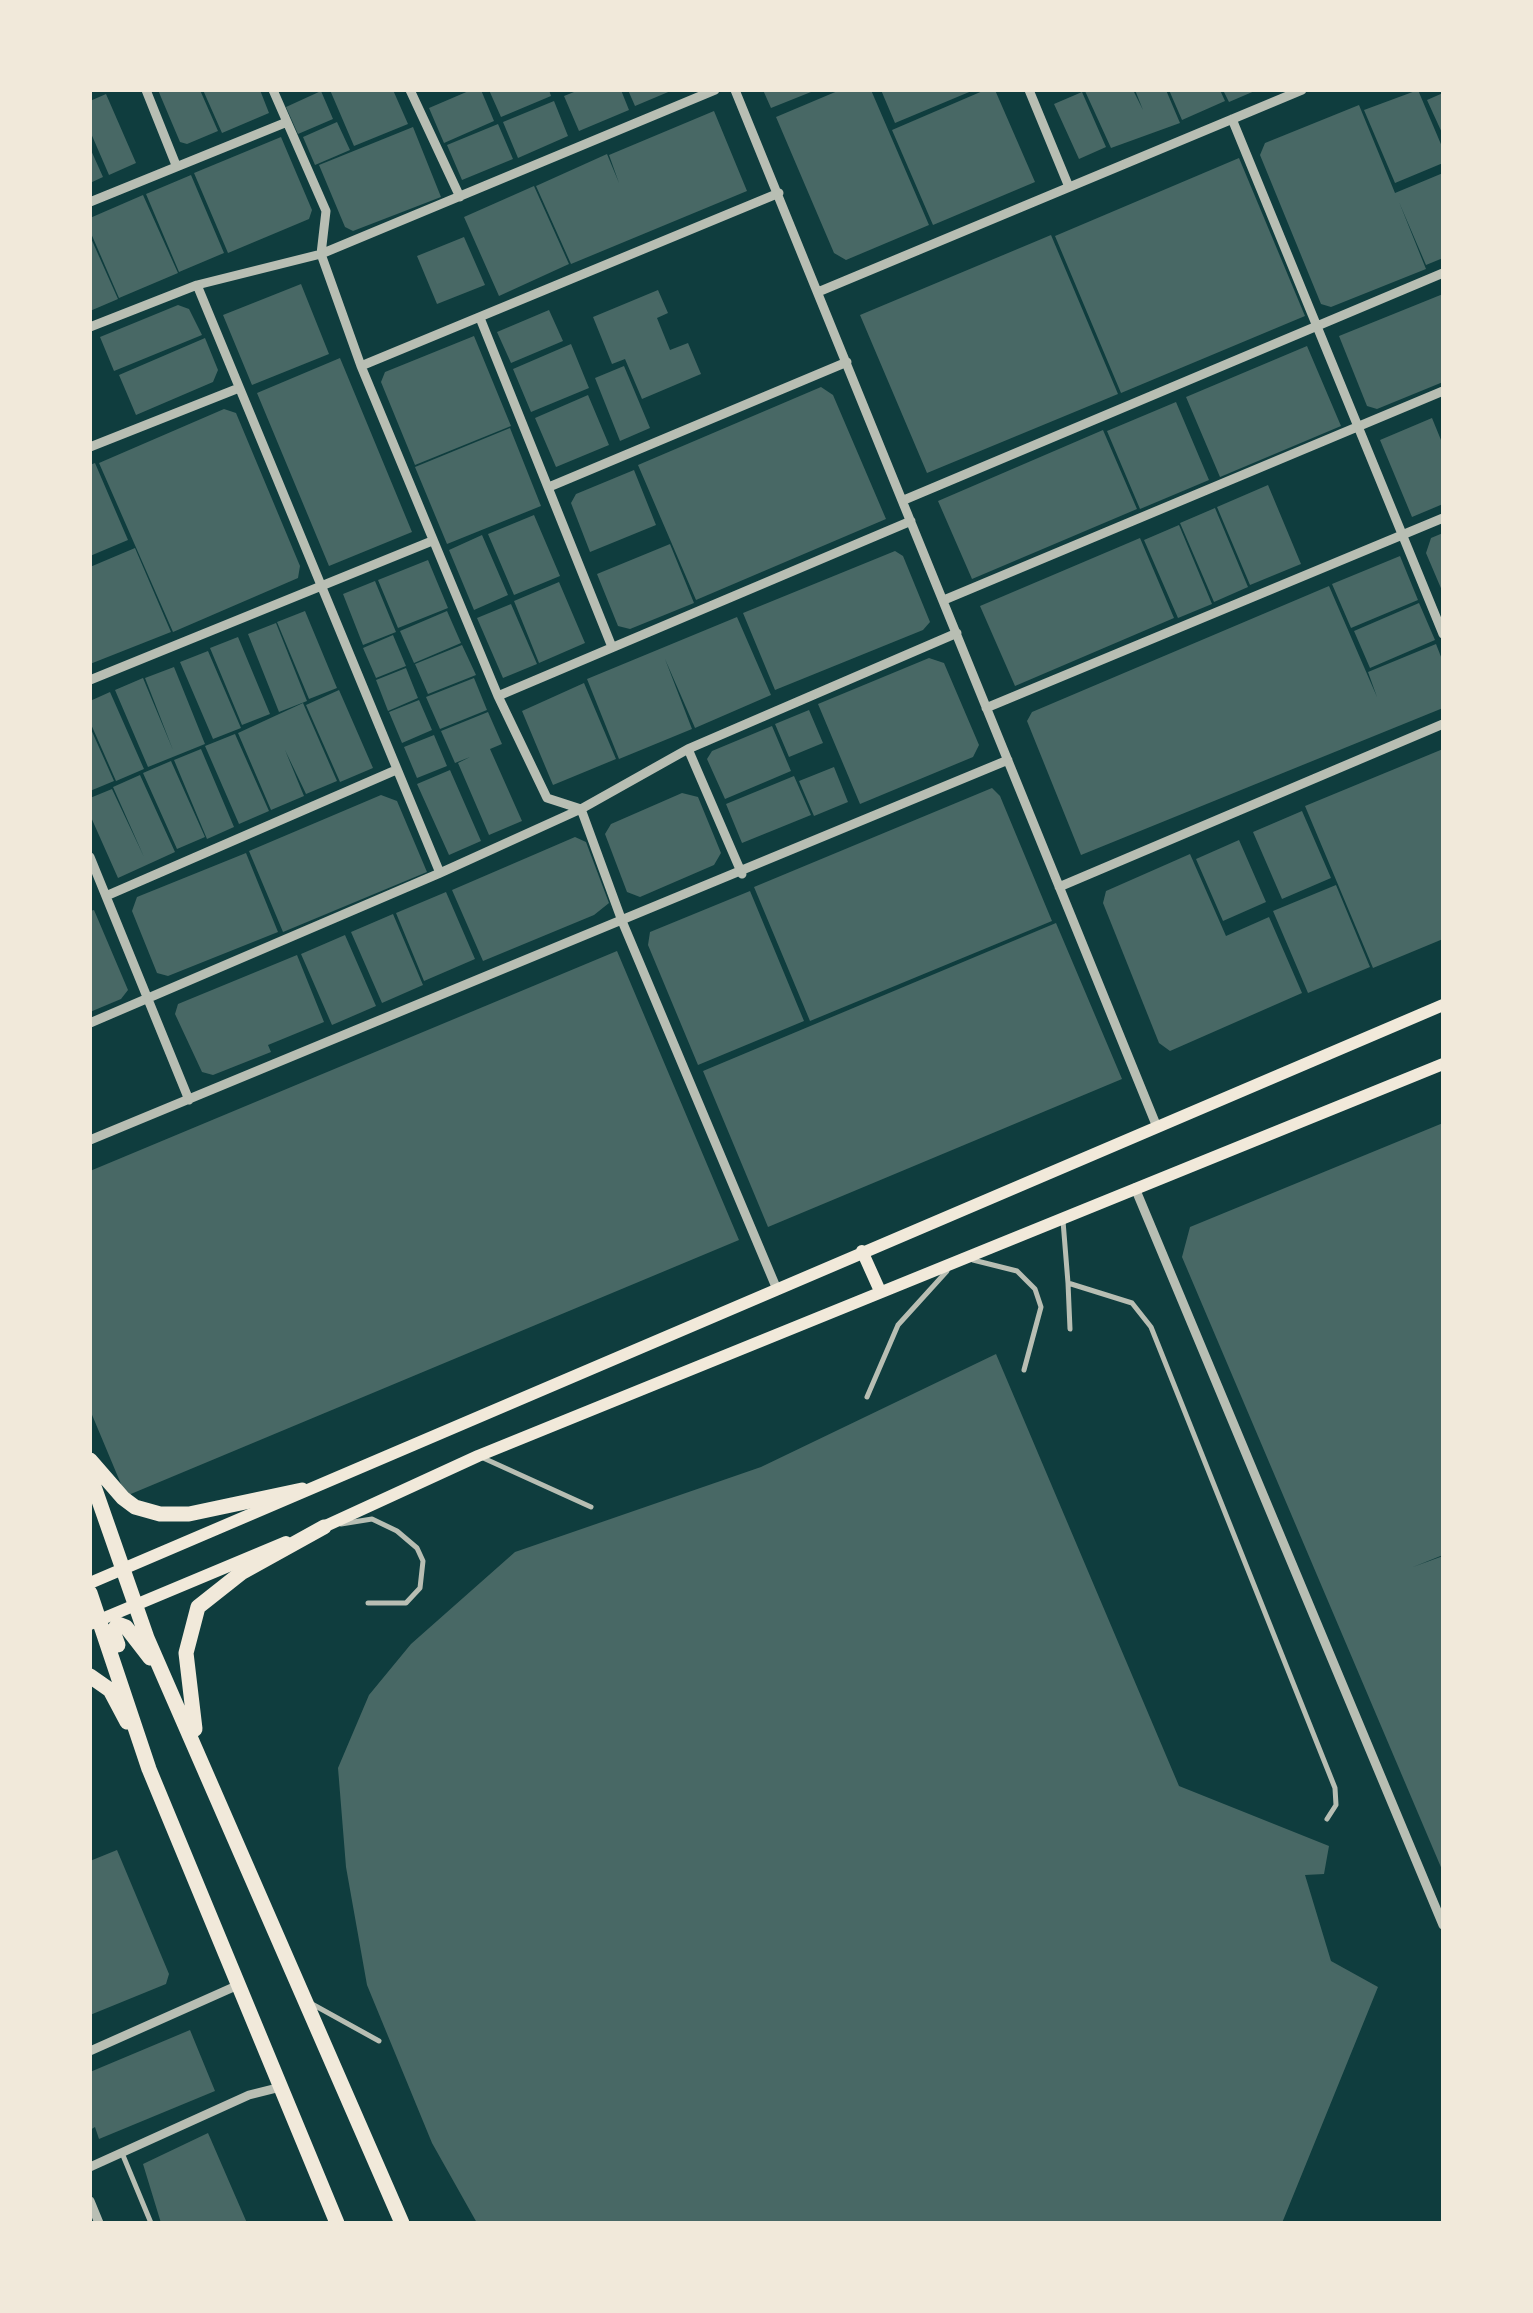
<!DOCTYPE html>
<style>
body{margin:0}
#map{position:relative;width:1533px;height:2313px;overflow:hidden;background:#0f3d3e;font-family:"IBM Plex Sans",sans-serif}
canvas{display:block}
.frame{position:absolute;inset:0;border:92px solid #f1e9da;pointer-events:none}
</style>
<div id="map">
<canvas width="1533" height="2313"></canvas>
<div class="frame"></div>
</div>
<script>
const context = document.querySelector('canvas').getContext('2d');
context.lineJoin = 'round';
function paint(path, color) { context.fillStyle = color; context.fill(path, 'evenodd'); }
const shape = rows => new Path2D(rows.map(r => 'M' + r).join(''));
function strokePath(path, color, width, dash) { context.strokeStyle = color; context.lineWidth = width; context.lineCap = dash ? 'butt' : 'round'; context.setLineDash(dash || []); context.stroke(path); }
const building = shape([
 [158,90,200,90,218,131,187,144,180,142],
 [203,90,260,90,269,113,222,133],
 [330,90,393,90,408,124,354,146],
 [471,90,481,90,494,121,444,143,429,108],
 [489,90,549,90,551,96,501,117],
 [579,90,621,90,629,110,579,131,564,96],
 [628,90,673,90,635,106],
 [763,90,816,90,771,108],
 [840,90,871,90,929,225,846,260,834,253,776,117],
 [881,90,974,90,895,123],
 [985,90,995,90,1035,182,933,225,892,130],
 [1133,90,1143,110,1135,90,1166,90,1180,123,1111,148,1085,91],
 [1169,90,1220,90,1225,101,1182,120],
 [1223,90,1257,90,1229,102],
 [1418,90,1443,149,1443,163,1395,183,1364,110],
 [321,91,333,119,298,134,286,107],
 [1082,92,1106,147,1079,159,1054,104],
 [1443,93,1443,135,1427,100],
 [106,94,136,163,109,175,90,131,90,101],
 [554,101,568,136,518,158,503,122],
 [1359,105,1395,193,1443,173,1443,258,1426,265,1399,202,1426,269,1331,307,1321,304,1260,155,1265,143],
 [714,111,747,191,571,264,536,186,607,154,619,183,609,155],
 [337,122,350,150,315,165,303,137],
 [498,124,513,159,462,180,447,145],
 [413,127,441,197,353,231,345,227,319,165],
 [281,137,312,210,309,219,228,253,194,173],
 [90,148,103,177,90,183],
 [1239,158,1305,316,1121,393,1055,236],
 [191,175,224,253,179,272,146,194],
 [534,186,569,264,499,296,464,217],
 [143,195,178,273,119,298,90,231,90,218],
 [1051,235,1118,394,927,473,860,315],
 [90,236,118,299,90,311],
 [464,237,485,285,437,304,417,256],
 [301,284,329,354,252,385,223,315],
 [658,290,668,313,657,318,670,350,688,343,701,374,642,399,625,359,612,364,593,317],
 [1443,294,1443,382,1377,409,1367,406,1339,336],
 [178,305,189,309,202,335,114,371,100,337],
 [549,310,563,341,511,363,497,332],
 [474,336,511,426,415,465,381,382,385,372],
 [205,338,218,370,213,382,136,415,119,375],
 [571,344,589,388,531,412,513,369],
 [1307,346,1341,426,1220,477,1186,397],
 [340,358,412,532,329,566,257,393],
 [624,366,650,428,620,441,595,378],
 [821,387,833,395,886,519,696,600,638,465],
 [588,395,609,445,556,467,535,418],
 [1176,402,1209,480,1140,509,1107,431],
 [224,409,236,413,300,566,298,578,173,632,99,463],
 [1432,418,1443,445,1443,504,1412,517,1380,440],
 [510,428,541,506,447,544,415,467],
 [1103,430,1137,509,972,579,938,501],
 [95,463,128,540,90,556,90,465],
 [634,470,656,525,590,552,571,503,576,494],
 [1268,485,1301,564,1250,585,1217,507],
 [1215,508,1248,587,1214,602,1180,523],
 [534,515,560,576,514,595,488,534],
 [1179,525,1212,604,1178,618,1144,540],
 [1443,533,1443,593,1426,553,1431,538],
 [482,535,508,595,474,610,449,550],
 [1140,538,1174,618,1015,686,980,606],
 [670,544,694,603,630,629,618,626,597,574],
 [135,548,171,632,90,664,90,567],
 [895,551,903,556,930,622,923,630,775,690,743,613],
 [1400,556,1418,600,1351,628,1332,584],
 [428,560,448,608,398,628,378,580],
 [375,581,396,632,363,645,343,594],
 [559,582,585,643,539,663,514,601],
 [1329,586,1377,697,1368,672,1436,644,1443,662,1443,708,1081,855,1027,721,1032,712],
 [1419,603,1435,640,1370,668,1354,631],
 [511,604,537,664,503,678,477,618],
 [305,611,337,688,309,699,277,622],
 [447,611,461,643,414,663,400,631],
 [737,617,771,695,695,728,665,659,692,729,619,759,587,679],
 [276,623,307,701,279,712,248,634],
 [393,635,406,666,376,678,363,648],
 [238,637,270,714,242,725,210,648],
 [462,645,476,675,428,694,415,664],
 [208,651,241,728,213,739,180,662],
 [929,658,944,663,979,745,973,757,860,804,818,704],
 [174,667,205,744,148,767,115,690,143,678,173,750,145,678],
 [406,668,418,698,388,711,376,680],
 [474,678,487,710,440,729,426,697],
 [584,683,616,759,553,785,522,711],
 [339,690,373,768,340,782,306,705],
 [110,692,144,769,116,781,90,722,90,701],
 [419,700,432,730,402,743,389,712],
 [303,703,337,781,306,794,285,750,304,796,271,810,238,733],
 [809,710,823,743,789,757,775,724],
 [488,712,502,744,490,749,522,821,489,835,458,763,470,757,455,763,441,731],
 [772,726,791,771,725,799,707,759,712,751],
 [90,727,114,781,90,791],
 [235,734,269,811,239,824,205,746],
 [434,735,447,766,417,778,404,747],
 [201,749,234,827,207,839,174,760],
 [1443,749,1443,939,1373,968,1305,806],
 [171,761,205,837,177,849,143,773],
 [834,767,848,802,814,816,799,781],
 [450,770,481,841,449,855,417,784],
 [140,775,175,852,118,878,90,815,90,798,112,789,144,857,113,787],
 [794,776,811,815,742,843,726,804],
 [992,788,1000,796,1052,921,810,1021,754,887],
 [682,793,698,797,721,853,714,865,640,897,627,892,605,834,611,824],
 [381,795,397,801,427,872,283,932,249,851],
 [1302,811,1331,878,1282,899,1253,832],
 [575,837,586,842,609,903,594,915,483,961,452,890],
 [1239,840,1266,902,1223,921,1196,859],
 [246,853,278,932,168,976,157,973,132,911,137,897],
 [1190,854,1226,936,1269,917,1302,993,1170,1051,1159,1043,1103,903,1106,891],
 [1336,885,1370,967,1308,993,1273,911],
 [750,891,804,1021,698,1065,648,945,650,932],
 [446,892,475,959,424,981,396,913],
 [94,910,128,990,121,999,90,1012,90,911],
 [393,914,423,985,382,1003,351,932],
 [1056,923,1122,1079,768,1227,703,1071],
 [345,935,376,1006,332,1025,301,954],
 [617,951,739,1240,126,1496,90,1410,90,1171],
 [297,955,324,1022,268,1045,271,1052,213,1075,202,1072,175,1014,178,1004],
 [1443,1123,1443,1555,1413,1567,1443,1556,1443,1872,1182,1257,1190,1227],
 [996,1354,1179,1786,1329,1846,1324,1874,1305,1875,1331,1961,1378,1987,1282,2223,477,2223,432,2143,367,1985,346,1867,338,1768,369,1695,411,1644,515,1552,761,1467],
 [117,1850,169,1974,166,1984,90,2015,90,1861],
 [190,2030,215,2091,99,2139,95,2127,90,2130,90,2072],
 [208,2133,247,2223,161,2223,143,2164]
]);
const service = shape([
 [1063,1221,1068,1283,1132,1303,1151,1327,1335,1788,1336,1805,1327,1819],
 [973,1260,1017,1271,1035,1289,1041,1307,1024,1370],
 [1068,1283,1070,1329],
 [867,1397,898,1325,947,1271],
 [481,1457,591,1507],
 [341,1524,372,1519,397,1531,417,1548,423,1561,420,1588,406,1603,368,1603],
 [312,2004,379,2041],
 [122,2153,151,2223]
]);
const minor = shape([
 [146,90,176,165],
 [273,90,326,211,321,254,361,366,498,696,547,798,581,809],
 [410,90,460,197],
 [735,90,1157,1127],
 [1029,90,1069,187],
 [1232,119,1443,634],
 [90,202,287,122],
 [197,285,440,873],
 [818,292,1302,90],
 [480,318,612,647],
 [90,327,197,285,321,254,715,90],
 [361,366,779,193],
 [90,447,239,388],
 [549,487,847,362],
 [904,500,1443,273],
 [944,600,1443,391],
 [90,680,432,541],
 [498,696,911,521],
 [986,708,1443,518],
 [688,749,742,874],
 [581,809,622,921,776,1287],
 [90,857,189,1100],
 [1059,887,1443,724],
 [106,896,396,770],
 [90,1023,440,873,581,809,688,749,957,633],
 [90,1140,1008,760],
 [1135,1188,1443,1925],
 [90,2051,236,1986],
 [90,2167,249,2095,281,2087],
 [90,2201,99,2223]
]);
const secondary = shape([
 [862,1251,880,1291],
 [319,1529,478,1456,1443,1064],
 [90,1583,1443,1005],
 [90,1624,286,1542]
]);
const primary = shape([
 [90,1460,123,1498,135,1507,160,1514,189,1514,302,1490],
 [90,1475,147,1638,402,2223],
 [90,1593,149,1769,337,2223],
 [118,1645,113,1631,118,1624,126,1627,150,1658],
 [90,1676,110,1690,127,1722],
 [195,1729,186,1653,198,1607,241,1573,324,1527]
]);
paint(building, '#486865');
strokePath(service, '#b8beb3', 5);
strokePath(minor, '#b8beb3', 9);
strokePath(secondary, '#f1e9da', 12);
strokePath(primary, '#f1e9da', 15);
</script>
